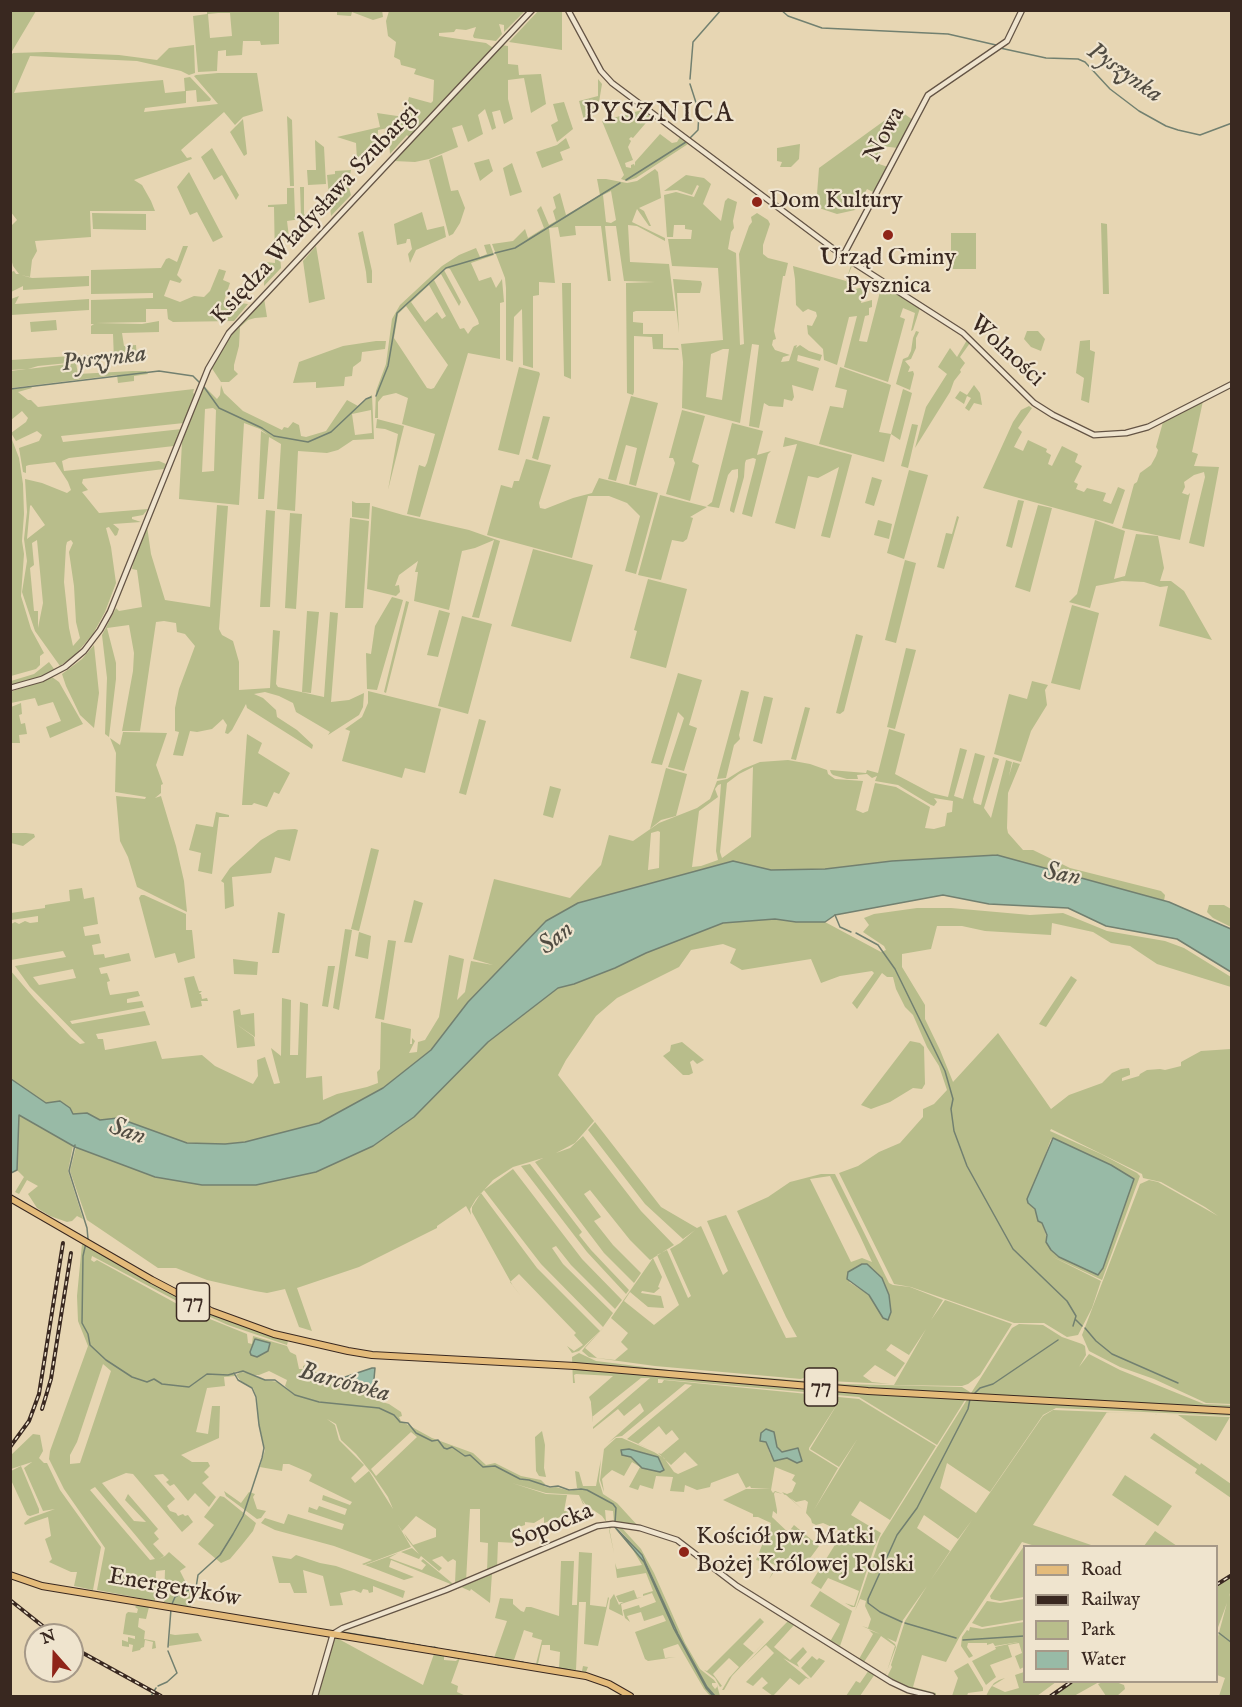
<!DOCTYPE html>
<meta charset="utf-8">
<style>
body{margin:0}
#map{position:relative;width:1242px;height:1707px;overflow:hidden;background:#e7d6b3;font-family:"IM FELL English",serif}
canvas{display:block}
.frame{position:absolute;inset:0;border:12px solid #392820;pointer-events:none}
.legend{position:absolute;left:1023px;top:1545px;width:195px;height:138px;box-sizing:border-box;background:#efe4ce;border:2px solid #a69988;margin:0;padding:8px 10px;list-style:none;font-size:18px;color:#392820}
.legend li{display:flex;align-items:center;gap:12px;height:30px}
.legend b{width:30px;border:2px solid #a69988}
.north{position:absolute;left:24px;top:1623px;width:60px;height:60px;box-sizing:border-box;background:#efe4ce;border:2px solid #a69988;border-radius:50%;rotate:340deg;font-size:16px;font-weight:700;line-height:24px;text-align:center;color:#392820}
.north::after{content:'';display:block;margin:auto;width:21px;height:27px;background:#8f2418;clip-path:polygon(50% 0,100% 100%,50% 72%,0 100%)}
</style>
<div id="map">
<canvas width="1242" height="1707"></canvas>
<div class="frame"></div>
<ul class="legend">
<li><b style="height:8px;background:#e4bb7a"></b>Road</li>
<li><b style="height:8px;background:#392820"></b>Railway</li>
<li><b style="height:16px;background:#b8bd8b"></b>Park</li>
<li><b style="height:16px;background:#98baa6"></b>Water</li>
</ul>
<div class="north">N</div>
</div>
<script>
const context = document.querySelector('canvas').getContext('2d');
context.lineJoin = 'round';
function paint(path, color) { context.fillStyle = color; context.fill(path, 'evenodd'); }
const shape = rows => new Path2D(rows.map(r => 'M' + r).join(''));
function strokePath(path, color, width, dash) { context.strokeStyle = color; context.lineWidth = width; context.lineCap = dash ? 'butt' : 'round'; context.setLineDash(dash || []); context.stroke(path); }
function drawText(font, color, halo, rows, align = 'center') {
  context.font = font + ' "IM FELL English",serif'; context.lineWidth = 4.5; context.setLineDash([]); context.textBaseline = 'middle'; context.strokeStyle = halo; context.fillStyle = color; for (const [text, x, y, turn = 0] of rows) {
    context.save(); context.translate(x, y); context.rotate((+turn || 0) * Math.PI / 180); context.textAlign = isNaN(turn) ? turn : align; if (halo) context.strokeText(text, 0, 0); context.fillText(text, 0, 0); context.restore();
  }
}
const green = shape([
 [11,10,36,11,11,53,10,11],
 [242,10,279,11,279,44,261,45,260,41,243,41,242,55,226,56,226,50,218,51,217,71,198,72,193,16,207,14,207,11],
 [218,13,230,13,232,36,210,38,208,14],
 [382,10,383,17,373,20,352,12,351,16,337,15,337,11],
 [539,10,562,11,562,50,509,42],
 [389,11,525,11,504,32,504,25,499,24,502,34,496,41,474,38,473,36,476,27,466,30,456,29,454,32,439,33,439,36,486,43,496,50,501,45,508,46,508,64,518,65,519,75,541,74,546,104,531,113,524,78,508,80,508,99,513,119,504,124,500,110,492,112,496,128,492,130,485,109,478,115,483,134,468,142,462,125,452,128,458,147,429,159,415,162,394,161,412,141,407,135,390,154,388,128,378,130,377,149,367,151,366,160,357,160,356,143,337,137,380,127,377,113,404,117,409,97,431,103,433,101,434,80,414,74,416,69,401,65,400,60,394,57,396,42,388,36,386,21],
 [194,45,195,73,189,75,181,71,137,61,30,56,14,93,163,80,165,93,185,91,184,78,190,77,211,99,210,101,197,102,196,90,186,91,186,103,145,108,144,112,218,104,194,76,196,75,218,73,257,73,263,111,243,117,235,125,224,112,181,150,187,158,191,157,192,159,134,180,142,185,151,201,155,211,90,211,91,237,35,241,37,251,32,260,30,277,21,275,32,278,89,276,89,286,23,290,23,286,11,292,11,272,14,271,16,274,19,274,13,266,10,255,11,226,17,220,10,211,10,56,13,53,46,52,119,55,157,60,169,48],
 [598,79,602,84,599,102,585,124,579,101,598,96],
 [564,102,573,129,557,142,551,125,558,121,553,104],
 [642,110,651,117,633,138,631,137,629,139,631,141,628,147,633,160,625,163,626,167,631,168,631,165,634,164,635,166,635,162,660,134,672,143,677,142,680,137,688,144,636,178,627,181,621,179,624,175,602,121],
 [899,110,913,120,898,148,881,146,879,164,888,167,875,193,867,189,855,210,837,214,816,207,819,168],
 [287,116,292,120,294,186,290,186],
 [243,119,247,154,244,156,230,132],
 [566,138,570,148,560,152,563,160,542,168,536,152,557,145],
 [315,140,324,147,326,184,308,185,307,170,316,170],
 [800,144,799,159,791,167,780,167,782,162,777,161,777,148],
 [212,148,239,195,236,200,222,175,214,180,201,157],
 [442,155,451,191,458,190,465,208,460,223,453,234,449,236,429,160],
 [489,159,493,171,480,181,474,163],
 [512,163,522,192,510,196,503,168],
 [655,169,658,172,661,198,639,208,644,211,651,226,649,226,637,209,632,222,665,238,665,241,637,226,628,225,630,262,669,264,675,311,636,311,633,312,633,322,643,323,643,334,663,334,663,348,678,348,679,350,653,349,652,337,634,336,634,392,633,395,627,393,626,283,655,282,624,281,616,226,605,226,611,281,608,281,601,226,575,226,576,235,560,237,558,227,549,228,555,283,539,282,539,295,533,296,533,368,523,365,522,309,514,317,513,362,506,360,506,288,505,278,492,244,513,241,525,229,528,238,544,228,537,210,541,206,549,225,556,221,553,211,556,208,553,197,560,193,566,215,600,195,597,179,606,179,627,183,637,181],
 [611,191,616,220,611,223,606,222,603,195],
 [351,170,348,184,351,195,331,216,327,175,335,174,335,171],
 [189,172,223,237,213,242,197,212,190,215,177,187],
 [686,175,704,178,711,184,703,204,721,221,725,201,728,198,737,202,733,221,734,228,731,232,728,249,736,253,740,345,744,344,739,254,749,226,752,222,751,217,757,213,768,220,770,224,763,245,763,254,768,258,788,263,785,276,783,276,774,331,776,339,773,340,772,345,775,350,790,355,783,357,781,362,789,361,794,346,797,345,796,348,800,345,809,351,822,355,820,361,798,355,797,361,819,368,813,391,792,385,794,397,792,401,784,399,783,407,769,406,764,403,759,428,749,426,759,345,752,344,740,423,682,408,683,362,681,344,723,340,718,268,672,266,668,239,691,239,692,230,685,229,685,225,674,225,673,237,667,237,664,195,676,192,694,197,699,186,697,185,692,195,677,190,664,191],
 [723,349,729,349,722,400,706,397,711,354],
 [300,187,304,187,304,214,308,218,287,221,289,237,279,238,281,268,264,286,265,262,275,263,274,207,268,207,268,205,287,204,287,188,294,188,295,216,301,216],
 [422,212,427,230,444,226,446,237,416,250,410,263,408,254,412,249,410,239,407,239,406,243,397,245,394,224],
 [92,213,146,214,146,230,93,229],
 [1101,223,1107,224,1109,294,1103,294],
 [363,231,372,271,372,283,367,283,366,272,358,233],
 [951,233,976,233,976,269,951,269],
 [490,244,494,255,471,263,479,281,491,277,496,288,502,279,504,302,500,303,500,359,468,353,420,517,407,514,419,465,425,467,427,463,435,434,402,424,408,398,396,393,383,396,378,402,378,418,375,418,376,391,386,364,392,319,400,305,442,266,459,255,476,248,480,257,487,254,484,245],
 [447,268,450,269,478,320,479,324,473,327,468,334,464,328,460,329,434,280,441,274,459,306,461,302,444,270],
 [429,285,446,316,442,319,437,312,425,322,411,302],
 [406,306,448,365,434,388,431,389,427,388,394,338,398,314],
 [183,246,188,246,177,275,182,280,180,283,170,280,164,296,180,302,194,296,204,297,210,291,219,269,226,271,223,280,230,283,224,301,248,304,234,321,173,322,168,319,167,309,146,309,146,322,96,323,142,324,159,321,159,332,122,333,124,346,136,345,137,359,114,360,113,334,91,334,91,326,94,324,91,324,91,300,153,298,153,293,91,294,91,270,161,268,166,259,169,258,177,262],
 [316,246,325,299,309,303,303,261],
 [851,265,852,266,849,273,848,286,855,289,864,287,875,281,871,285,864,288,861,303,872,300,872,307,869,308,869,315,865,316,859,341,867,342,882,284,920,308,913,330,911,331,915,313,903,308,900,317,905,319,888,382,844,367,857,316,849,317,837,365,824,360,823,349,808,334,807,325,812,326,817,316,816,312,808,309,803,312,796,305,795,279,793,266,846,281],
 [673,279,701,281,702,284,700,293,677,293,679,333],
 [562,283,571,283,571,379,564,376],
 [19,296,15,304,89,299,89,310,11,315,11,299],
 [264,298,267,317,255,318,248,320,240,327,239,346,234,365,234,370,238,374,229,382,221,382,211,367,216,357,234,328],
 [56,320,57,330,31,332,30,322],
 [916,331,919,332,916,338,916,348,911,359,905,361,910,367,908,372,913,371,914,374,910,390,896,384,903,359,908,357,911,351,913,338],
 [1027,331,1038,331,1045,339,1041,351,1031,347,1024,339],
 [967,340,970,343,960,357,965,363,960,370,961,372,954,381,950,392,915,448,926,407,947,374,938,367,950,348,957,357],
 [1090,340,1090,350,1095,352,1089,403,1081,400,1084,378,1076,373,1080,341],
 [376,341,386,341,385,349,362,352,361,361,353,367,352,376,345,377,344,386,316,388,316,382,293,383,299,362,343,346],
 [86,355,90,355,90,360,88,361,38,366,28,369,76,363,78,374,133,371,146,371,148,374,134,376,134,381,118,383,117,375,11,388,11,371,26,369,11,370,11,360],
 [519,367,539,372,540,374,519,455,498,450],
 [840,367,891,385,879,432,891,434,903,389,912,393,900,440,891,434,884,462,819,444,830,406,843,408,847,390,835,387],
 [221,385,224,393,243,411,282,430,284,427,288,428,293,422,299,425,301,436,306,437,326,431,347,400,358,406,372,395,374,439,353,440,338,450,327,453,298,451,295,511,277,509,281,444,269,437,264,499,258,499,261,431,268,435,260,429,244,423,239,505,179,499,182,442,204,386,217,399,220,395],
 [213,408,216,410,214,471,202,472,205,409],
 [371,410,372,433,355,435,352,414],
 [974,385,980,393,982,405,974,403,969,411,965,408,971,398,967,396,964,404,955,398,960,391,967,395],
 [31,387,32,388,18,392,28,400,31,400,38,407,194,389,193,393,196,395,184,423,61,436,63,442,182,429,174,446,69,458,62,461,64,471,159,461,166,464,164,469,83,479,82,483,88,490,82,492,99,513,148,509,143,515,132,517,132,519,141,522,113,524,119,529,117,535,115,536,109,527,106,528,111,547,116,583,105,612,93,634,75,655,60,666,35,631,22,592,27,561,24,539,27,512,25,479,42,483,67,493,71,490,68,482,55,462,29,465,26,466,26,473,23,472,19,448,39,441,42,435,37,431,16,441,11,433,26,422,28,418,22,411,11,420,10,389],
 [31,505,45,525,27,539,30,506],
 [37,540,43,603,38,628,38,611,34,611,30,568,34,565,32,543],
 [71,540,73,543,69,552,74,586,76,622,80,638,73,646,69,628,64,582,66,546,67,542],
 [631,396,658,403,636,486,629,484,637,448,626,445,616,481,608,479],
 [1203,401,1192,452,1198,454,1194,466,1219,467,1204,547,1189,543,1205,477,1204,472,1194,475,1184,482,1185,487,1182,493,1188,495,1190,493,1180,540,1122,528,1134,484,1137,482,1140,473,1151,465,1156,456,1158,450,1156,447,1163,422],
 [1029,406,1032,408,1018,428,1022,432,1014,447,1023,451,1028,440,1047,449,1046,452,1051,455,1048,464,1052,466,1062,446,1078,454,1075,462,1082,466,1074,482,1078,484,1076,489,1084,492,1087,488,1106,493,1103,501,1111,504,1118,487,1125,490,1113,524,983,488,1013,422,1021,410],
 [682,410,705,416,692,462,699,465,690,501,666,494,675,463,673,458,669,458],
 [543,416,550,417,538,460,532,458],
 [377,419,404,426,388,490,398,434,385,429,376,428],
 [732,423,763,431,757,455,771,451,768,454,752,517,742,514,755,464,756,459,753,458,746,460,745,463,744,477,734,513,730,511,730,509,738,477,738,469,732,470,728,475,719,508,707,506,712,502],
 [912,424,918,425,908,468,901,466],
 [11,437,19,458,23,484,24,514,22,541,24,554,21,596,31,629,44,653,40,656,40,665,36,669,11,676],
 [785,437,852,455,830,538,821,536,839,467,818,478,808,476,795,529,775,523,797,444,783,447],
 [526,459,551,465,539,503,540,508,545,509,573,498,592,493,599,478,658,493,636,574,625,571,640,516,627,503,609,496,588,496,572,558,487,535,501,485,512,488,514,481,519,481],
 [909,470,928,475,904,559,887,553],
 [872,477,882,480,874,506,865,503],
 [660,495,707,507,690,517,693,518,687,539,683,542,672,540,661,580,638,575],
 [1018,500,1024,501,1012,548,1006,546],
 [352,501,356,503,370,503,369,519,352,517],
 [217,505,228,506,219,629,222,635,233,641,239,662,239,690,270,688,273,630,280,631,276,684,278,687,324,697,330,612,338,613,331,702,349,700,364,693,363,707,359,715,328,735,330,732,296,712,293,703,279,696,265,692,254,694,263,698,276,710,277,717,297,730,313,745,312,749,247,708,246,704,232,730,228,734,225,733,227,725,223,719,212,729,197,732,190,731,183,756,173,755,179,732,175,731,175,708,179,689,195,646,185,634,177,632,176,623,164,621,156,622,140,731,122,731,133,671,134,653,129,625,107,628,116,663,116,679,109,737,105,734,107,678,102,635,116,608,119,611,142,607,137,570,132,569,134,560,147,526,151,554,165,600,210,607],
 [1038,505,1052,508,1030,592,1015,587],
 [372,506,403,515,469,530,500,541,479,618,472,617,494,540,475,548,462,551,449,610,414,601,418,572,415,572,418,561,399,575,395,586,399,585,400,592,396,596,367,589],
 [266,510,275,511,270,607,260,607],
 [290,513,302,514,296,609,285,608],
 [957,516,959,517,944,569,937,567,946,533,952,534],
 [350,518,369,521,363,608,345,608],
 [878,520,892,524,889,539,874,535],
 [1095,520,1125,531,1114,579,1125,576,1136,534,1158,536,1164,568,1160,581,1171,581,1184,591,1212,640,1159,626,1168,586,1160,587,1144,582,1122,581,1096,586,1090,608,1069,602,1077,594],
 [533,549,593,565,571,642,511,626],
 [905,560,916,563,896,643,885,640],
 [648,579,687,589,666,668,630,658,637,631,634,630],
 [392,597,403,600,377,690,367,689,366,653,371,654,375,626],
 [406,601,409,602,386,693,384,692],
 [1072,605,1099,613,1080,690,1051,683],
 [439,610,450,613,438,657,427,655],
 [307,611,319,612,311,693,302,692],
 [462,616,492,624,468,714,438,706],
 [856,634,863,636,844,711,840,714,836,713],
 [94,645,99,693,94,728,80,715,66,686,62,674,82,659],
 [906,648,916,650,895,729,887,727],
 [49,662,54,669,52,672,32,680,11,685,11,681,34,674],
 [678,673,702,680,689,725,697,728,684,771,668,767,684,718,678,712,662,765,651,763],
 [52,677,59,682,83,724,50,738,46,727,61,721,53,702,38,706,35,698,11,703,10,692],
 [1032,681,1048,685,1045,690,1047,705,1031,731,1021,762,994,754,1009,694,1027,699],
 [741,690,749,692,739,735,740,739,734,745,726,778,717,779],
 [368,691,441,709,425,773,405,768,402,778,342,761,350,731,345,729,362,717,368,703],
 [764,696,773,698,762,744,753,741],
 [21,703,22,714,19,715,21,724,25,723,27,734,19,735,20,743,11,743,11,707],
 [805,707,810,708,796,760,791,759],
 [479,719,486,721,466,795,459,793],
 [889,729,905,734,895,774,931,793,948,797,960,748,967,750,954,796,963,799,975,753,985,756,973,799,974,803,981,805,993,757,999,759,984,808,991,818,1006,760,1012,762,1009,776,1013,762,1020,764,1008,793,1007,828,1008,833,1023,850,1033,850,1070,868,1161,891,1165,895,1164,901,997,855,892,861,825,869,771,870,733,861,578,903,546,921,468,1002,431,1050,383,1088,319,1123,245,1142,225,1144,187,1143,118,1118,100,1120,87,1113,63,1116,10,1079,10,970,34,998,71,1037,80,1044,85,1043,30,987,15,966,66,957,63,951,11,960,11,924,15,922,19,924,25,921,30,923,38,922,38,916,11,920,11,913,45,908,45,905,70,901,69,890,82,888,84,899,94,897,98,924,83,927,85,936,99,934,101,943,92,945,94,955,104,954,105,958,129,953,131,961,99,968,101,974,107,973,110,981,107,982,108,988,110,995,138,991,140,996,127,999,127,1003,142,1001,144,1007,70,1021,72,1024,145,1011,150,1025,96,1034,98,1039,103,1039,105,1050,156,1041,162,1059,202,1055,215,1066,253,1084,258,1076,257,1060,265,1057,274,1084,280,1083,271,1048,281,1056,282,998,291,1000,290,1055,298,1055,300,1002,308,1004,306,1078,322,1076,323,1100,337,1094,367,1087,378,1083,377,1072,380,1069,381,1022,411,1029,410,1044,412,1044,412,1038,415,1041,409,1053,417,1052,418,1042,425,1040,439,1017,449,955,464,959,457,1000,465,992,471,961,493,965,473,959,494,879,570,898,601,865,609,835,633,841,659,823,697,808,710,799,717,781,727,779,743,769,760,762,788,760,810,764,827,770,828,774,835,779,863,781,856,810,863,813,868,811,875,783,896,787,930,807,925,828,934,829,945,826,947,813,952,812,953,801,934,798,937,802,934,806,931,805,898,785,875,781,877,776,872,778,867,774,857,775,858,779,847,779,833,775,831,773,830,770,866,773,867,770,878,773],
 [753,767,751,837,722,858,720,852,727,783,739,774],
 [721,784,716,851,718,860,701,866,692,867,699,811,718,797,715,789,718,785],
 [658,831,660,832,659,868,648,870,651,833],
 [73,969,76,978,39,985,33,977],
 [123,732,167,733,156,765,163,784,161,785,161,793,155,798,161,796,176,846,184,881,187,912,137,887,128,857,120,841,116,796,145,799,146,797,115,792,116,753,110,738,120,745],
 [247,734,262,743,258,753,290,773,279,794,274,792,267,807,254,803,252,805,242,805],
 [666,768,687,774,676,816,661,820,650,829],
 [550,786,561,789,553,818,543,815],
 [216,812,229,815,229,817,219,817,212,874,198,871,201,853,189,850,196,824,213,827],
 [295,829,298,830,290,861,275,857,271,873,232,877,234,906,225,909,224,883,221,881,230,868,261,840,278,830],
 [11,833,26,833,34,834,35,837,23,846,11,843],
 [371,848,379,850,359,931,351,929],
 [141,895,144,895,186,914,186,930,192,930,195,958,178,963,175,953,155,958,139,898],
 [414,900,423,903,412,943,404,942],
 [1209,905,1224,905,1231,909,1231,927,1213,918,1207,912],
 [917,908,951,908,1030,915,1063,913,1107,931,1165,941,1184,948,1231,977,1231,987,1157,964,1130,946,1111,943,1093,932,1052,923,1051,935,985,931,962,926,937,926,931,949,902,954,902,967,925,1005,925,1019,940,1050,953,1082,998,1033,1051,1109,1069,1095,1102,1083,1112,1073,1121,1069,1129,1068,1130,1071,1130,1075,1122,1078,1122,1081,1139,1076,1140,1074,1147,1070,1160,1069,1165,1070,1181,1066,1181,1062,1201,1051,1231,1049,1231,1404,1206,1403,1154,1379,1120,1367,1089,1351,1082,1335,1140,1184,1149,1180,1158,1182,1218,1216,1205,1207,1161,1182,1143,1178,1142,1174,1051,1129,1050,1131,1101,1154,1137,1173,1140,1176,1102,1280,1051,1256,1101,1281,1092,1308,1078,1335,1067,1337,1044,1323,1014,1323,911,1287,894,1284,839,1173,858,1166,879,1152,900,1143,923,1117,923,1109,934,1104,947,1090,939,1066,927,1047,913,1015,905,1007,896,989,893,977,887,977,882,973,857,1009,852,1003,874,973,872,971,840,976,821,983,811,959,742,970,730,963,736,949,723,944,691,950,679,967,617,998,596,1016,566,1060,558,1075,594,1121,575,1143,556,1153,570,1148,583,1136,641,1211,674,1245,650,1260,630,1240,590,1190,584,1194,601,1217,594,1221,613,1245,641,1273,634,1283,604,1253,535,1162,543,1158,513,1167,493,1180,476,1199,470,1209,471,1215,466,1206,437,1226,437,1228,359,1267,297,1288,312,1331,299,1327,285,1289,267,1293,255,1291,207,1280,176,1268,158,1268,87,1220,70,1171,76,1147,155,1177,200,1184,488,1042,558,988,574,984,615,968,646,953,723,923,775,919,796,922,825,922,881,952,886,950,884,946,863,932,869,925,864,918,874,914],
 [1051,1139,1111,1165,1113,1238,1103,1268,1098,1275,1059,1257,1051,1250,1042,1223,1038,1221,1035,1209,1028,1203],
 [278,912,285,914,279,953,272,953],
 [345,929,352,930,339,1010,333,1008],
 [359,932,371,936,368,959,355,956],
 [388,940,396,941,384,1020,375,1018],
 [233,959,258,962,257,975,234,974],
 [328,966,335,966,328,1007,322,1006],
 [194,976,199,991,202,991,199,994,201,994,202,999,207,998,208,1001,201,1001,202,1006,191,1008,184,978],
 [1071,976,1077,980,1046,1027,1039,1024],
 [240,1009,241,1015,254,1013,255,1037,236,1024,254,1037,255,1046,237,1048,233,1011],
 [910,1041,920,1043,924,1047,925,1084,922,1089,913,1088,890,1102,871,1109,861,1105],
 [682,1042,704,1060,697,1064,693,1060,690,1062,693,1073,689,1075,683,1075,663,1056,670,1051,671,1045],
 [18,1114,73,1146,68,1171,83,1219,77,1216,72,1221,67,1222,50,1216,37,1208,28,1194,38,1186,27,1180,19,1194,15,1192,24,1177,17,1170],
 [595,1122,661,1207,697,1228,701,1226,723,1275,728,1271,707,1221,726,1215,786,1338,797,1337,786,1317,737,1211,768,1197,790,1182,821,1174,835,1174,889,1283,893,1285,910,1287,943,1300,931,1320,945,1300,1012,1324,980,1375,968,1384,962,1386,894,1385,926,1329,909,1355,891,1344,886,1350,905,1363,895,1377,875,1365,863,1376,872,1382,890,1384,808,1380,808,1376,801,1379,655,1366,589,1357,582,1351,585,1347,604,1327,585,1348,597,1358,615,1360,628,1349,621,1342,628,1333,611,1318,653,1258,662,1277,658,1287,660,1288,654,1293,642,1291,641,1293,661,1296,664,1308,648,1307,630,1292,624,1301,654,1325,679,1305,657,1255,667,1250,688,1298,691,1296,670,1249,680,1243,695,1230,683,1239,645,1204,588,1130],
 [830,1176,860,1236,872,1262,862,1258,851,1262,810,1179],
 [867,1264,882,1278,889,1295,891,1312,888,1320,883,1318,869,1295,849,1282,860,1265],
 [530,1164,582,1232,579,1235,591,1250,629,1290,626,1294,587,1252,521,1166],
 [513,1169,582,1259,622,1300,615,1309,571,1265,556,1246,552,1248,563,1264,613,1313,603,1327,541,1264,484,1190],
 [481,1193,537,1268,600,1331,579,1351,572,1353,567,1346,574,1351,583,1345,574,1335,576,1333,519,1274,510,1282,521,1296,513,1286,472,1212,472,1207],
 [82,1244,165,1289,263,1333,288,1341,287,1345,228,1325,190,1308,92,1256,91,1260,94,1262,97,1260,190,1311,247,1334,248,1343,252,1344,253,1336,287,1346,290,1352,296,1355,299,1369,303,1369,303,1366,310,1363,315,1372,327,1373,329,1378,340,1377,339,1386,373,1394,375,1400,389,1404,401,1412,402,1416,399,1417,401,1421,432,1438,473,1453,486,1465,495,1463,521,1476,541,1480,545,1484,544,1486,550,1488,556,1487,570,1491,581,1488,577,1488,575,1471,579,1472,583,1486,596,1486,601,1459,599,1481,603,1494,617,1503,638,1526,614,1522,613,1511,605,1510,606,1521,613,1522,607,1523,602,1516,586,1505,580,1497,582,1500,584,1504,583,1504,579,1495,546,1493,512,1483,546,1494,567,1495,564,1511,574,1512,544,1523,544,1517,534,1523,525,1522,525,1525,516,1528,516,1543,498,1542,497,1568,487,1572,488,1543,480,1542,480,1509,470,1509,466,1581,458,1584,455,1583,456,1561,453,1559,448,1562,442,1556,432,1560,442,1568,439,1571,421,1556,419,1559,401,1552,412,1548,419,1554,407,1539,404,1533,413,1545,436,1537,436,1529,416,1516,402,1531,397,1523,411,1547,364,1565,362,1564,372,1560,334,1546,275,1530,261,1523,265,1518,284,1524,288,1514,342,1530,344,1524,308,1512,309,1507,317,1510,319,1506,345,1515,347,1509,322,1500,323,1495,350,1505,352,1502,309,1481,312,1475,310,1473,289,1464,283,1464,282,1471,260,1467,265,1450,258,1420,257,1398,253,1388,241,1381,236,1375,241,1372,249,1373,243,1371,234,1372,235,1376,224,1377,225,1386,207,1388,196,1432,208,1434,212,1406,220,1406,219,1438,181,1455,192,1462,208,1462,210,1466,204,1472,209,1477,202,1483,216,1497,209,1507,195,1493,188,1501,174,1484,170,1486,166,1482,169,1480,163,1474,154,1475,175,1499,167,1506,170,1511,176,1513,178,1516,183,1514,185,1516,188,1515,193,1522,182,1532,133,1474,126,1473,102,1483,134,1521,146,1522,125,1500,128,1494,158,1529,154,1533,159,1539,153,1544,164,1556,159,1559,165,1556,169,1552,186,1567,180,1571,190,1591,191,1607,164,1602,165,1570,156,1571,155,1601,97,1590,105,1548,64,1489,49,1459,50,1451,88,1346,78,1321,77,1296],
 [103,1364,111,1371,80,1463,70,1464,70,1455,77,1442],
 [269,1371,287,1380,285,1386,294,1395,278,1382,265,1380,252,1375,259,1375],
 [327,1419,336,1424,341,1440,356,1454,373,1475,388,1497,393,1509,369,1471,355,1483,351,1478,364,1465,339,1440,335,1425],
 [411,1432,417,1437,376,1476,371,1469],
 [95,1487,137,1537,155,1559,150,1560,90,1490],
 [1019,1324,1043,1325,1062,1337,1082,1344,1085,1346,1086,1355,1079,1367,1089,1354,1120,1370,1204,1404,1231,1405,1231,1409,976,1394,1231,1413,1231,1416,1056,1408,1043,1415,990,1492,947,1463,940,1488,976,1513,1043,1416,1053,1410,1230,1417,1216,1441,1178,1415,1107,1412,1033,1525,1094,1546,1035,1546,1022,1542,960,1636,946,1662,922,1655,913,1687,936,1693,936,1696,909,1688,887,1677,892,1667,891,1665,905,1621,927,1586,903,1620,896,1642,887,1638,895,1644,896,1647,885,1676,881,1673,886,1674,895,1646,881,1636,864,1662,859,1659,873,1634,869,1630,880,1634,862,1626,868,1628,871,1619,865,1606,866,1601,860,1599,855,1611,880,1538,1012,1328],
 [924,1515,958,1539,972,1520,930,1581,950,1551,917,1528],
 [579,1353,596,1361,669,1370,844,1384,962,1387,970,1392,937,1445,859,1397,658,1379,658,1383,662,1383,664,1380,859,1399,936,1446,890,1520,860,1501,851,1515,881,1533,874,1548,855,1607,852,1607,845,1603,854,1606,859,1591,828,1578,821,1589,826,1592,811,1583,843,1532,823,1523,816,1525,812,1523,811,1519,806,1513,808,1502,805,1500,796,1502,790,1498,803,1510,786,1495,775,1492,774,1494,777,1510,777,1514,773,1511,772,1517,792,1536,795,1532,791,1529,794,1525,819,1546,805,1565,790,1557,787,1560,781,1562,769,1579,776,1566,773,1564,756,1560,771,1523,758,1517,753,1517,753,1514,723,1500,746,1489,771,1489,751,1488,750,1486,746,1488,738,1473,711,1483,710,1487,697,1490,685,1485,684,1492,670,1491,673,1477,656,1476,653,1489,640,1485,638,1490,629,1487,640,1467,632,1462,624,1476,612,1470,606,1475,602,1479,604,1492,600,1480,604,1449,616,1438,622,1438,654,1452,664,1458,674,1472,678,1474,698,1465,685,1452,671,1465,658,1453,661,1454,679,1439,672,1430,666,1435,659,1426,638,1444,650,1449,627,1439,692,1385,685,1384,622,1436,616,1437,608,1443,644,1411,640,1403,624,1416,618,1409,593,1429,593,1427,650,1378,641,1378,592,1417,593,1423,591,1404,591,1402,589,1397,613,1376,576,1374,574,1375,575,1383,573,1383,572,1357],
 [841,1398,810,1449,839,1467,858,1438,814,1510,838,1468,809,1450,809,1448],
 [774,1434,778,1449,785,1452,796,1448,800,1451,800,1459,784,1458,778,1461,770,1454,766,1442,762,1442],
 [642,1452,650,1456,658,1457,664,1468,635,1460,629,1456],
 [775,1467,795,1475,792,1480,796,1483,792,1492,787,1494,782,1492,785,1495,775,1491,773,1493,771,1490],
 [542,1431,545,1445,544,1468,546,1477,539,1476,536,1471,535,1437],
 [1154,1433,1200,1465,1201,1463,1231,1484,1231,1498,1195,1473,1197,1469,1150,1438],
 [33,1434,40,1435,43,1451,39,1458,44,1463,47,1463,60,1490,101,1547,93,1590,74,1586,77,1572,71,1572,49,1562,52,1559,45,1539,51,1536,48,1517,25,1525,24,1523,30,1518,55,1509,43,1511,24,1468,32,1462,11,1469,11,1455],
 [21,1466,39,1509,39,1513,30,1516,27,1515,11,1480,11,1471],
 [1125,1475,1172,1506,1158,1526,1112,1495],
 [224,1491,241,1503,249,1492,255,1494,253,1497,257,1509,266,1511,261,1518,257,1519,226,1496],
 [220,1496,224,1497,256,1523,253,1531,241,1546,230,1559,221,1563,198,1544,214,1525,204,1517],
 [614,1526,644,1562,674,1629,706,1688,713,1696,710,1696,704,1689,678,1644,663,1649,665,1658,676,1657,648,1661,645,1659,635,1632,666,1621,663,1615,644,1621,641,1612,627,1616,630,1622,625,1618,623,1610,639,1605,640,1608,656,1602,652,1593,643,1596,643,1594,653,1591,646,1573,617,1578,615,1563,617,1569,642,1565,633,1550,614,1527,612,1527,609,1530,614,1553,609,1527],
 [616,1526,621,1527,641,1549,654,1573,685,1643,700,1669,714,1680,716,1683,712,1683,712,1685,715,1689,717,1687,717,1685,720,1696,715,1696,707,1687,678,1634,646,1562,636,1548],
 [1155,1531,1177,1546,1144,1546],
 [1024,1546,1026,1546,1024,1546,1024,1597,1000,1601,991,1599,990,1596],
 [579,1552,592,1553,590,1605,606,1607,608,1597,609,1598,598,1646,584,1644,586,1602,579,1602,576,1670,582,1671,583,1666,588,1667,586,1672,542,1666,559,1668,560,1652,550,1650,550,1645,542,1645,538,1664,540,1666,525,1663,536,1664,542,1640,532,1637,533,1633,524,1630,514,1660,523,1663,494,1658,507,1621,495,1618,500,1598,513,1599,513,1604,521,1611,524,1612,526,1607,531,1607,559,1616,561,1561,574,1561,572,1605,577,1605],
 [398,1553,389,1558,422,1570,426,1565,421,1561,423,1559,452,1583,453,1585,391,1560,389,1567,414,1577,404,1580,365,1565],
 [296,1555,320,1563,336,1566,405,1591,403,1598,373,1586,373,1592,369,1593,368,1590,363,1589,361,1593,354,1590,340,1593,343,1605,330,1606,323,1576,303,1570,307,1593,294,1593,290,1583,279,1583,272,1556,291,1559],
 [492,1573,490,1603,471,1589,470,1591,461,1587,453,1591],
 [1231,1576,1231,1589,1229,1597,1231,1592,1231,1696,1219,1696,1225,1678,1217,1675,1217,1640,1227,1603,1217,1630,1217,1586],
 [634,1590,637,1598,642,1597,621,1604,623,1616,609,1609,610,1600,614,1594,619,1605,621,1603,624,1602,619,1602,616,1596],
 [820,1591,852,1611,840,1646,826,1638,831,1640,840,1624,810,1606],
 [1024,1599,1024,1620,982,1627,972,1623,987,1601,1000,1603],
 [137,1605,149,1607,146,1619,139,1618,138,1627,145,1631,144,1639,155,1641,156,1648,152,1649,153,1642,145,1640,144,1647,141,1648,140,1650,132,1652,133,1645,129,1644,129,1647,122,1646,122,1640,128,1642,128,1637,135,1639,135,1636,123,1634,126,1614,128,1612,137,1613,138,1609,135,1607],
 [760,1618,764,1622,743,1644,754,1653,770,1636,732,1676,724,1690,722,1690,729,1678,739,1667,729,1658,713,1674,722,1686,720,1687,715,1678,704,1670,707,1671],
 [789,1620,795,1624,774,1647,790,1660,803,1647,807,1652,797,1663,799,1667,783,1658,809,1679,806,1678,799,1685,790,1678,773,1696,762,1688,768,1683,762,1677,753,1686,746,1682,774,1653,766,1645,746,1664],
 [1024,1622,1024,1667,1020,1669,1015,1656,1022,1653,1019,1643,1008,1645,1012,1657,990,1665,996,1677,986,1685,972,1661,996,1649,995,1647,1018,1642,995,1646,993,1643,987,1645,987,1648,987,1643,968,1643,967,1647,973,1656,969,1658,961,1646,962,1637,967,1630,969,1631,970,1627,982,1629],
 [198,1633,202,1641,169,1646,170,1634,175,1635],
 [335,1637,423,1685,434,1654,458,1657,456,1659,444,1655,444,1660,456,1661,460,1657,465,1659,460,1658,451,1683,458,1686,457,1692,466,1696,317,1696],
 [812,1656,817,1660,819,1658,825,1661,811,1678,801,1668],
 [968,1663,983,1688,983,1695,983,1691,968,1693,967,1696,952,1696,958,1678,954,1671],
 [869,1670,883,1678,882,1680,875,1674,860,1696,846,1696,856,1681,860,1683],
 [1024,1672,1024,1682,1056,1682,1037,1696,986,1696,989,1690,994,1683,999,1680,1005,1678,992,1686,1005,1692,1019,1688,1015,1675],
 [1073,1682,1099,1682,1074,1696,1053,1696],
 [1103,1682,1116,1682,1124,1685,1125,1689,1117,1696,1106,1696,1098,1684]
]);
const water = shape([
 [997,855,1169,902,1231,929,1231,972,1177,939,1106,926,1068,908,989,904,943,895,835,915,825,922,796,922,775,919,723,923,646,953,615,968,574,984,558,988,488,1042,414,1117,373,1146,316,1172,256,1185,202,1185,155,1177,75,1147,19,1115,17,1170,11,1173,11,1079,46,1103,60,1101,70,1108,73,1114,87,1113,100,1120,118,1118,187,1143,225,1144,245,1142,319,1123,383,1088,431,1050,468,1002,546,921,578,903,733,861,771,870,825,869,892,861,997,855],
 [1053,1138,1111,1165,1134,1179,1103,1268,1098,1275,1059,1257,1051,1250,1046,1242,1047,1235,1042,1223,1038,1221,1035,1209,1028,1203,1027,1199,1053,1138],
 [862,1264,867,1264,882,1278,889,1295,891,1312,888,1320,883,1318,869,1295,847,1279,848,1272,862,1264],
 [255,1339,270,1343,268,1351,257,1357,251,1355,250,1352,255,1339],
 [372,1368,375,1368,373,1390,368,1392,340,1384,342,1378,372,1368],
 [766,1429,774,1432,777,1447,782,1452,798,1448,802,1461,797,1463,787,1458,774,1461,766,1442,760,1441,761,1433,766,1429],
 [629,1449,658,1457,664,1470,660,1472,642,1468,631,1457,622,1455,621,1450,629,1449],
 [614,1526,642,1555,678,1634,707,1687,715,1696,713,1696,706,1688,674,1629,644,1562,614,1526]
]);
const stream = shape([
 [781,10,788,16,822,28,948,34,996,45],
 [1000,48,1046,58,1078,59,1085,62,1110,89,1139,111,1166,126,1178,130,1200,135,1232,123],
 [690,79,693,42,721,10],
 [690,138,698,130,699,112,690,84],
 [626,180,686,142],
 [495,253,515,248,620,183],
 [204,387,219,408,262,428,274,436,308,442,331,432,366,399,371,397],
 [10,389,159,371,193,376,199,382],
 [376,396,388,366,397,313,446,268,493,254],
 [835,915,840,927,851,932],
 [856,933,878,945,895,969,945,1071,953,1099,951,1109,954,1131,967,1166,1013,1249,1067,1301,1076,1316,1073,1326],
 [75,1145,69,1171,87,1228,88,1239],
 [86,1243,83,1256,82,1323,88,1334,90,1345,106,1360,132,1377,147,1382,154,1379,162,1384,189,1387,207,1374,228,1375,243,1371,265,1380,275,1380,295,1395,319,1402,379,1408,394,1415,400,1422,408,1423,416,1433,432,1441,438,1440,444,1448,447,1449,452,1447,465,1456,470,1455,483,1467,495,1466,520,1479,529,1480,550,1487,558,1486,569,1490,581,1489,587,1490,613,1504,616,1508,615,1523],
 [1076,1320,1082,1326],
 [1085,1328,1096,1341,1112,1354,1178,1383],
 [973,1395,980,1388,993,1384,1058,1340],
 [172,1604,175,1597,185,1591,196,1588,198,1575,220,1555,233,1534,243,1516,262,1458,264,1448,259,1425,256,1397,252,1388,238,1380,234,1373],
 [902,1622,880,1612,868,1603,868,1599,897,1535,917,1508,968,1409,970,1399],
 [905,1623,956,1638],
 [342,1632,385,1639],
 [1219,1633,1232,1643],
 [390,1640,397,1641],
 [963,1640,1024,1636],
 [399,1642,403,1642],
 [405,1643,414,1644],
 [416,1645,420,1645],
 [424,1646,428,1647],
 [168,1647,171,1609],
 [430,1647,432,1647],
 [434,1647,437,1648],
 [447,1650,449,1650],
 [452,1651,456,1651],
 [459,1652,469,1653],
 [473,1654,479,1655],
 [482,1656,486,1656],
 [489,1657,492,1657],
 [494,1658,512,1661],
 [514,1661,523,1662],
 [526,1663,530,1664],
 [496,1664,499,1665],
 [532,1664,540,1665],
 [551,1667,570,1670],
 [158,1686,167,1682,177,1673,168,1651],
 [151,1696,156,1688]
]);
const minor = shape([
 [568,10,601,71,612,83,843,256,963,333,1034,403,1053,415,1094,435,1126,433,1148,427,1232,384],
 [843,256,928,95,1007,41,1022,10],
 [10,688,42,679,65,667,84,651,100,630,110,612,208,369,229,333,532,10],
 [315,1696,333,1634,343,1628,446,1590,597,1526,613,1524,640,1528,677,1540,737,1586,891,1682,908,1690,932,1696]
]);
const major = shape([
 [10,1198,152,1280,211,1311,274,1334,348,1351,372,1355,575,1366,868,1391,1232,1411],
 [10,1575,42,1586,586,1676,609,1684,630,1696]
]);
const rail = shape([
 [42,1409,51,1379,71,1253],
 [10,1447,29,1421,39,1394,63,1243],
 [1216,1585,1232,1575],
 [10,1600,54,1635],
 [72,1647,161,1696],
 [1051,1696,1071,1682]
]);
const markers = [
 [757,202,6,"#8f2418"],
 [888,235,6,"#8f2418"],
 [684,1552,6,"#8f2418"]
];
const shields = [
 [193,1302,33],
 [821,1387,33]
];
const shieldNames = [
 ["77",193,1302],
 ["77",821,1387]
];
const streetNames = [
 ["Nowa",886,135,-62],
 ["Księdza Władysława Szubargi",316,215,-47],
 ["Wolności",1006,352,43],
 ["Sopocka",553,1527,-22],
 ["Energetyków",174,1589,10]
];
const poiNames = [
 ["Dom Kultury",769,202],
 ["Urząd Gminy",888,259,"center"],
 ["Pysznica",888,287,"center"],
 ["Kościół pw. Matki",696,1538],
 ["Bożej Królowej Polski",696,1566]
];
const waterNames = [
 ["Pyszynka",1124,74,35],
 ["Pyszynka",104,360,-7],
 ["San",1062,876,10],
 ["San",557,939,-40],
 ["San",127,1133,19],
 ["Barcówka",344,1384,15]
];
const quarterNames = [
 ["PYSZNICA",659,115]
];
paint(green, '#b8bd8b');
paint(water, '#98baa6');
strokePath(water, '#728070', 1.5);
strokePath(stream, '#728070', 1.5);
strokePath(minor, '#645445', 7);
strokePath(major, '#392820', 8);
strokePath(minor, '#efe4ce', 4.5);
strokePath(major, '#e4bb7a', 6);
strokePath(rail, '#392820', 4);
strokePath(rail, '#efe4ce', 1.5, [4.5]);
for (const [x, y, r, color] of markers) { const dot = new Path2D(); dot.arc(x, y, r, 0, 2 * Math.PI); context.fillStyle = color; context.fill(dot); strokePath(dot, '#efe4ce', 2); }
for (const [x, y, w] of shields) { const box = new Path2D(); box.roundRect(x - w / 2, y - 19, w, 38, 4.5); context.fillStyle = '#efe4ce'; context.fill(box); strokePath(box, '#392820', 1.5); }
drawText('bold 22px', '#392820', null, shieldNames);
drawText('24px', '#392820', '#efe4ce', streetNames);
drawText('24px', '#392820', '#efe4ce', poiNames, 'left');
drawText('italic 26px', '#514c42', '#efe4ce', waterNames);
context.letterSpacing = '1.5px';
drawText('27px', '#392820', '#efe4ce', quarterNames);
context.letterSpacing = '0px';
</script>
